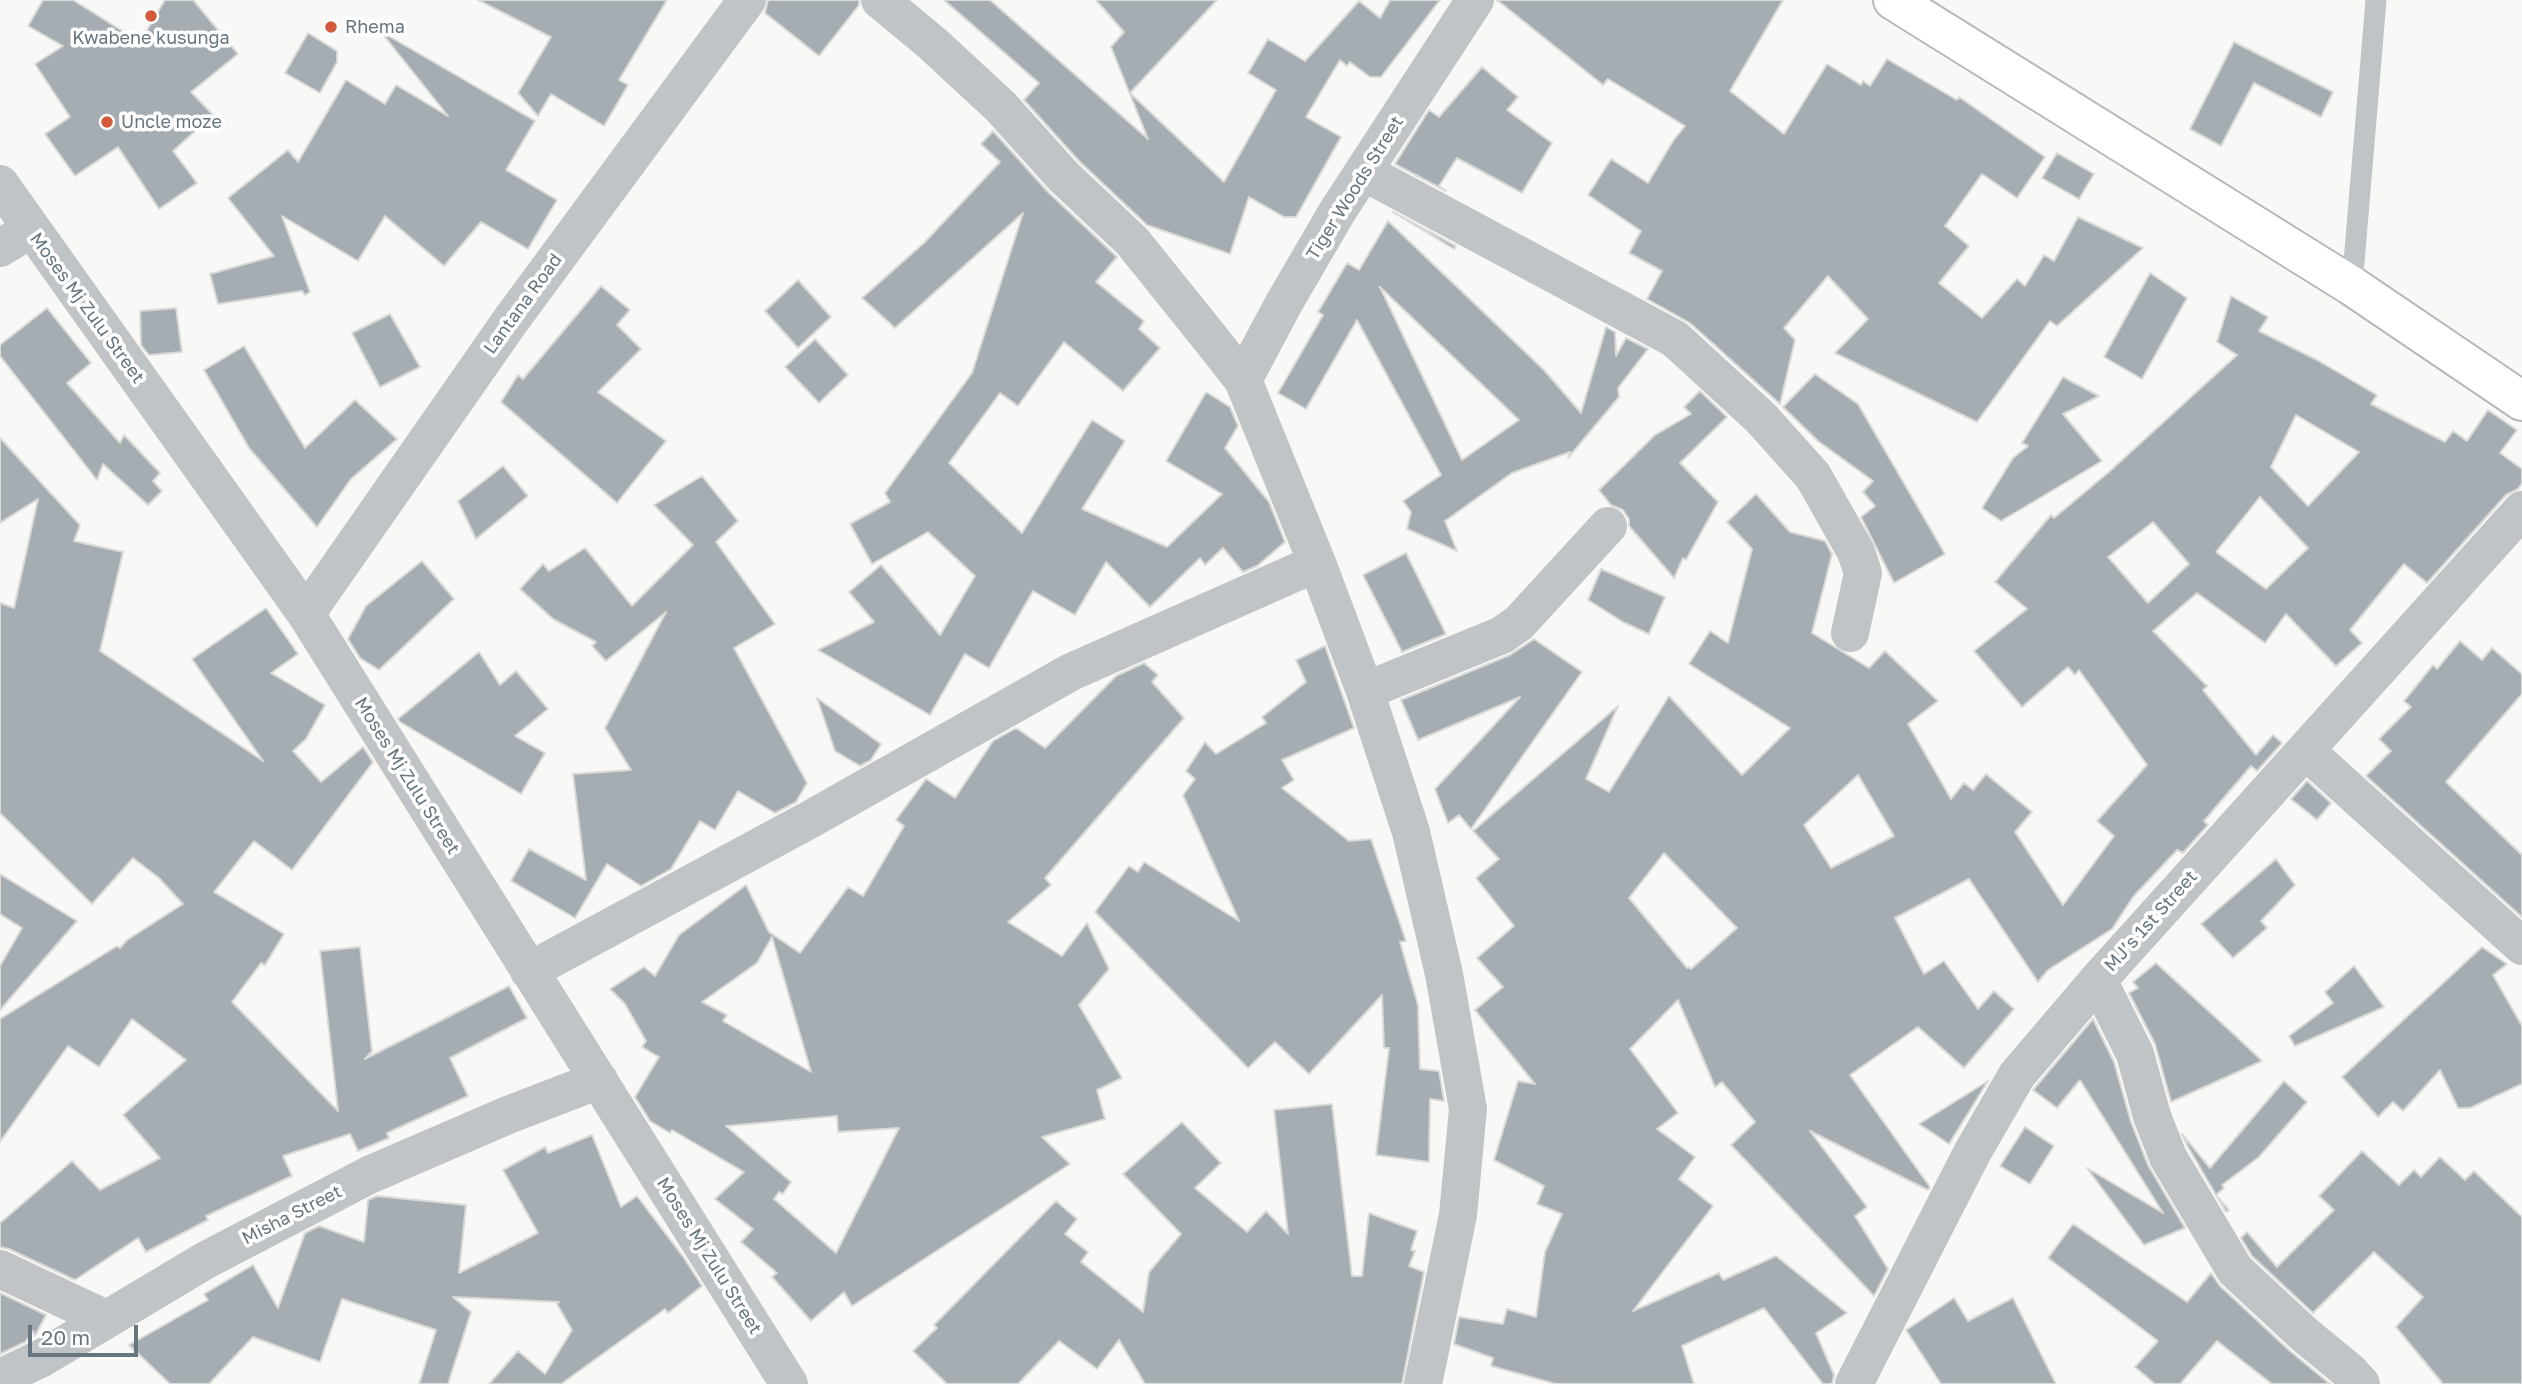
<!DOCTYPE html>
<meta charset="utf-8">
<style>
body{margin:0}
#map{position:relative;width:2522px;height:1384px;overflow:hidden;background:#f8f8f6;font-family:"Golos Text",sans-serif}
canvas{display:block}
.scale{position:absolute;left:28px;top:1325px;width:110px;height:32px;box-sizing:border-box;border:4px solid #66757e;border-top:0;padding-left:9px;font-size:21px;line-height:24px;white-space:nowrap;color:#66757e;-webkit-text-stroke:5px #fff;paint-order:stroke}
</style>
<div id="map">
<canvas width="2522" height="1384"></canvas>
<div class="scale">20 m</div>
</div>
<script>
const context = document.querySelector('canvas').getContext('2d');
context.lineJoin = 'round';
function paint(path, color) { context.fillStyle = color; context.fill(path, 'evenodd'); }
const shape = rows => new Path2D(rows.map(r => 'M' + r).join(''));
function strokePath(path, color, width, dash) { context.strokeStyle = color; context.lineWidth = width; context.lineCap = dash ? 'butt' : 'round'; context.setLineDash(dash || []); context.stroke(path); }
function drawText(font, color, halo, rows, align = 'center') {
  context.font = font + ' "Golos Text",sans-serif'; context.lineWidth = 7; context.setLineDash([]); context.textBaseline = 'middle'; context.strokeStyle = halo; context.fillStyle = color; for (const [text, x, y, turn = 0] of rows) {
    context.save(); context.translate(x, y); context.rotate((+turn || 0) * Math.PI / 180); context.textAlign = isNaN(turn) ? turn : align; if (halo) context.strokeText(text, 0, 0); context.fillText(text, 0, 0); context.restore();
  }
}
const building = shape([
 [43,0,73,0,140,42,165,0,193,0,238,54,191,92,213,115,173,151,197,183,159,209,118,147,75,176,45,134,70,117,35,64,63,46,28,26,43,0],
 [478,0,667,0,619,80,628,85,604,126,551,94,538,116,518,93,551,37,478,0],
 [768,0,859,0,859,5,819,56,765,13,768,0],
 [944,0,990,0,1148,139,1111,47,1124,32,1096,0,1217,0,1130,93,1224,182,1276,90,1248,73,1268,39,1305,61,1359,1,1380,18,1390,0,1440,0,1381,77,1370,77,1350,62,1347,66,1340,60,1306,117,1341,137,1296,217,1284,217,1249,197,1230,254,1147,225,1079,161,1024,100,1039,83,944,0],
 [1497,0,1783,0,1730,91,1784,134,1827,64,1861,85,1863,81,1870,86,1887,59,1957,100,1959,97,2045,157,2017,198,1982,174,1945,226,1969,246,1939,283,1982,318,2017,279,2025,286,2044,255,2054,261,2078,217,2143,248,2057,326,2050,321,1977,422,1835,353,1868,319,1828,276,1784,328,1795,340,1780,404,1690,323,1647,299,1662,271,1629,253,1641,231,1588,195,1611,159,1648,183,1673,141,1685,126,1608,79,1603,85,1497,0],
 [308,33,337,51,337,62,320,93,285,73,308,33],
 [387,35,535,121,506,170,557,200,528,249,481,222,444,266,385,216,358,261,282,216,310,292,305,295,302,291,218,304,210,274,274,256,228,198,288,150,298,162,346,80,385,104,396,85,448,116,385,37,387,35],
 [2234,42,2333,92,2321,117,2254,83,2221,146,2190,129,2234,42],
 [1482,67,1518,97,1507,110,1552,143,1522,193,1457,158,1439,186,1446,191,1395,164,1429,110,1439,117,1482,67],
 [993,131,1048,192,1117,257,1096,282,1144,321,1139,329,1160,348,1123,391,1064,342,1018,406,1000,393,949,463,1022,533,1092,420,1125,441,1082,509,1167,547,1222,494,1166,461,1206,392,1230,407,1238,426,1225,448,1269,502,1285,542,1257,566,1243,572,1223,548,1205,565,1200,558,1150,607,1106,562,1075,615,1033,591,989,668,965,654,930,715,818,650,874,622,849,592,881,565,940,635,975,576,928,532,872,564,850,524,890,502,885,493,972,373,1023,213,895,328,862,298,924,243,1000,162,981,144,993,131],
 [2057,153,2094,174,2079,199,2042,178,2057,153],
 [1393,212,1456,246,1454,249,1393,212],
 [1388,221,1544,370,1581,413,1606,327,1615,332,1616,356,1626,338,1648,349,1618,388,1619,397,1568,458,1570,452,1512,473,1445,521,1457,551,1407,529,1411,512,1403,501,1441,475,1357,320,1306,409,1278,393,1323,315,1318,312,1347,263,1359,270,1388,221],
 [1380,287,1519,420,1462,460,1380,287],
 [2150,273,2187,298,2142,379,2104,357,2150,273],
 [798,280,831,317,798,348,765,311,798,280],
 [601,286,630,310,617,325,641,349,598,392,666,441,617,503,501,402,518,375,523,379,601,286],
 [2231,296,2268,317,2259,331,2317,360,2377,395,2371,404,2445,442,2453,431,2467,441,2488,410,2517,430,2500,453,2522,469,2522,483,2518,489,2506,495,2427,583,2404,564,2350,630,2362,643,2336,666,2286,614,2265,643,2197,593,2153,631,2207,686,2203,690,2256,755,2273,735,2282,743,2257,771,2251,766,2204,821,2208,825,2183,853,2177,850,2133,897,2112,929,2048,970,2038,982,1969,879,1895,918,1924,974,1944,961,1978,1009,1994,991,2014,1009,1964,1068,1918,1027,1850,1075,1930,1187,1928,1190,1810,1131,1867,1207,1855,1216,1888,1269,1874,1296,1731,1145,1755,1122,1722,1082,1715,1087,1678,1000,1630,1049,1678,1113,1657,1129,1695,1157,1679,1179,1713,1206,1633,1311,1719,1273,1723,1280,1776,1256,1847,1313,1816,1333,1834,1375,1832,1384,1823,1384,1764,1308,1682,1346,1694,1384,1556,1384,1491,1366,1493,1358,1454,1344,1459,1317,1503,1324,1507,1309,1536,1317,1545,1252,1562,1214,1537,1204,1544,1186,1494,1160,1518,1081,1535,1084,1475,1010,1503,987,1477,958,1514,926,1476,878,1499,859,1473,831,1618,706,1586,779,1609,792,1669,696,1742,775,1790,728,1689,664,1710,631,1728,643,1752,549,1727,522,1756,494,1790,532,1825,541,1832,554,1812,633,1869,668,1885,651,1938,701,1908,724,1951,799,1964,783,1973,790,1986,774,2032,812,2015,832,2063,905,2114,836,2097,821,2147,765,2079,670,2075,675,2068,667,2022,707,1974,651,2027,609,1995,582,2051,515,2054,518,2110,471,2237,355,2217,342,2231,296],
 [2296,415,2359,452,2308,506,2271,467,2296,415],
 [2260,497,2308,548,2266,589,2216,552,2260,497],
 [2153,522,2189,564,2148,603,2108,557,2153,522],
 [1858,775,1894,836,1831,868,1804,825,1858,775],
 [1664,853,1737,928,1691,969,1689,967,1687,968,1629,898,1664,853],
 [47,308,91,363,67,383,120,443,124,435,160,473,153,481,162,491,148,505,103,464,97,480,0,356,0,345,47,308],
 [176,308,182,352,149,355,141,345,140,311,176,308],
 [390,314,420,367,380,387,352,333,390,314],
 [815,339,848,375,819,403,785,367,815,339],
 [244,346,305,448,355,400,397,439,351,479,317,527,249,448,204,370,244,346],
 [1815,374,1858,404,1945,554,1894,583,1861,517,1875,506,1863,492,1873,481,1818,441,1783,407,1815,374],
 [2063,377,2099,396,2063,414,2102,461,2001,521,1982,508,2013,458,2028,446,2022,443,2063,377],
 [1700,391,1727,417,1680,463,1718,502,1686,560,1683,558,1674,578,1629,526,1629,519,1623,510,1611,505,1599,490,1655,435,1691,414,1684,407,1700,391],
 [0,438,80,525,74,541,123,552,100,651,263,761,192,659,266,608,298,654,271,673,325,705,306,739,293,751,321,782,363,747,373,762,292,870,254,841,214,892,284,934,265,965,261,963,232,1002,338,1111,320,951,360,947,372,1051,365,1059,509,986,527,1018,450,1058,468,1096,387,1133,389,1138,358,1151,350,1134,283,1156,292,1176,206,1216,208,1220,146,1252,138,1238,75,1280,9,1249,0,1247,0,1223,72,1161,100,1190,160,1158,123,1115,186,1060,132,1019,99,1067,68,1046,0,1142,0,1019,117,946,120,948,127,940,183,904,159,878,133,858,92,904,0,813,0,603,14,608,38,499,0,523,0,438],
 [503,466,528,496,476,539,458,501,503,466],
 [702,476,738,521,716,542,775,624,734,648,807,783,796,802,775,813,738,791,715,830,700,821,671,869,641,886,607,864,575,918,511,881,529,849,586,880,573,774,631,770,605,728,666,612,606,661,592,646,596,642,553,619,520,589,543,564,549,571,585,548,632,606,693,545,654,505,702,476],
 [1406,553,1446,634,1402,652,1363,575,1406,553],
 [422,561,454,599,379,670,360,658,348,639,366,606,422,561],
 [1601,569,1665,597,1649,634,1623,622,1588,600,1601,569],
 [1534,639,1582,672,1471,829,1459,815,1448,823,1435,789,1520,697,1418,740,1401,700,1510,655,1534,639],
 [2460,641,2482,660,2492,648,2522,674,2522,694,2446,782,2522,855,2522,917,2366,776,2391,751,2379,739,2411,707,2404,701,2433,665,2437,669,2460,641],
 [1325,646,1354,728,1282,760,1294,780,1282,788,1349,841,1371,839,1406,941,1400,942,1418,1005,1420,1069,1439,1071,1444,1101,1430,1099,1429,1162,1376,1155,1389,1048,1384,1048,1382,995,1309,1074,1275,1042,1248,1068,1095,912,1129,866,1138,872,1144,862,1239,921,1183,795,1195,779,1186,771,1205,742,1216,754,1266,723,1262,717,1306,682,1296,660,1325,646],
 [479,652,500,685,516,671,548,709,515,736,545,753,521,794,400,722,398,719,479,652],
 [1144,663,1158,675,1152,682,1184,718,1045,878,1051,885,1008,922,1062,956,1087,923,1109,969,1079,1005,1122,1078,1097,1090,1105,1119,1042,1137,1070,1164,852,1306,844,1292,811,1321,772,1277,777,1273,741,1242,753,1229,715,1199,744,1172,672,1130,670,1133,650,1121,635,1097,659,1057,642,1047,646,1041,625,1004,610,989,644,967,655,976,679,935,746,885,769,932,800,953,848,887,863,896,904,826,896,820,926,779,955,798,993,741,1016,728,1045,748,1116,676,1144,663],
 [772,937,811,1072,723,1021,727,1015,702,1002,757,963,772,937],
 [837,1116,838,1132,899,1128,836,1253,774,1199,779,1192,783,1194,791,1182,726,1126,837,1116],
 [817,698,881,744,871,760,860,766,835,751,817,698],
 [2307,781,2331,803,2317,820,2291,799,2307,781],
 [2276,859,2295,885,2261,921,2267,928,2233,958,2201,924,2276,859],
 [0,874,77,921,0,1010,0,966,22,928,0,914,0,874],
 [2482,947,2507,964,2493,975,2522,1026,2522,1084,2470,1108,2458,1108,2440,1070,2403,1111,2393,1102,2378,1117,2342,1077,2482,947],
 [2156,963,2239,1039,2262,1061,2171,1102,2155,1044,2129,993,2138,988,2133,982,2156,963],
 [2354,966,2384,1007,2295,1046,2289,1036,2333,1003,2325,992,2354,966],
 [2093,1019,2114,1062,2131,1122,2148,1165,2185,1228,2144,1245,2087,1168,2163,1213,2080,1080,2057,1108,2033,1090,2093,1019],
 [1988,1081,1949,1144,1919,1124,1988,1081],
 [2284,1081,2307,1102,2259,1157,2222,1185,2224,1188,2216,1195,2229,1210,2226,1212,2188,1147,2182,1134,2210,1168,2284,1081],
 [1332,1104,1352,1276,1362,1276,1369,1213,1417,1231,1411,1250,1415,1251,1409,1266,1424,1272,1402,1384,1145,1384,1119,1340,1097,1369,1059,1341,1018,1384,947,1384,913,1351,937,1328,934,1325,1056,1201,1077,1219,1065,1234,1088,1252,1081,1262,1143,1312,1149,1272,1181,1234,1123,1174,1182,1122,1221,1163,1195,1188,1247,1232,1266,1211,1288,1234,1274,1110,1332,1104],
 [2025,1127,2054,1146,2030,1184,2000,1166,2025,1127],
 [592,1135,621,1207,637,1196,684,1258,702,1286,668,1313,665,1309,561,1384,489,1384,518,1351,545,1374,572,1330,557,1304,559,1302,453,1297,471,1312,448,1384,419,1384,436,1330,342,1299,320,1362,253,1337,209,1384,170,1384,129,1345,208,1300,204,1294,253,1265,278,1308,305,1233,319,1226,364,1242,368,1200,377,1196,466,1205,459,1273,538,1233,503,1170,545,1147,548,1153,592,1135],
 [2362,1151,2399,1185,2414,1170,2421,1177,2440,1157,2465,1180,2474,1171,2522,1217,2522,1384,2443,1384,2396,1327,2423,1297,2374,1252,2313,1313,2252,1256,2241,1238,2247,1232,2277,1267,2334,1210,2319,1196,2362,1151],
 [2073,1224,2187,1302,2211,1273,2220,1286,2290,1351,2330,1384,2272,1384,2217,1341,2180,1384,2155,1384,2135,1367,2158,1341,2048,1258,2073,1224],
 [0,1293,46,1315,35,1336,33,1331,25,1342,0,1354,0,1293],
 [1954,1298,1968,1321,2013,1298,2056,1384,1941,1384,1906,1330,1954,1298]
]);
const lane = shape([
 [2352,286,2376,0]
]);
const street = shape([
 [880,0,933,44,1001,107,1063,176,1132,241,1210,338,1243,380,1317,563,1365,691,1411,832,1444,974,1468,1109,1458,1215,1423,1384],
 [1364,172,1675,339,1761,418,1813,476,1856,552,1863,573,1850,633],
 [0,184,306,614,789,1384],
 [0,248,31,229],
 [1243,380,1284,303,1337,212,1475,0],
 [306,614,511,320,747,0],
 [1365,691,1502,635,1519,623,1608,526],
 [2306,751,2522,946],
 [529,971,809,820,1071,672,1317,563],
 [2098,980,2135,1054,2152,1116,2168,1157,2235,1270,2305,1335,2350,1372,2361,1384],
 [0,1269,106,1319],
 [0,1378,42,1358,206,1260,369,1175,508,1115,599,1080],
 [1854,1384,1972,1153,2017,1075,2098,980,2522,510]
]);
const secondary = shape([
 [1893,0,2352,286,2522,401]
]);
const markers = [
 [151,16,7,"#d4593b"],
 [331,27,7,"#d4593b"],
 [107,122,7,"#d4593b"]
];
const poiNames = [
 ["Rhema",345,27],
 ["Kwabene kusunga",151,38,"center"],
 ["Uncle moze",121,122]
];
const streetNames = [
 ["Tiger Woods Street",1355,188,-58],
 ["Lantana Road",523,304,-54],
 ["Moses Mj Zulu Street",87,308,54],
 ["Moses Mj Zulu Street",407,776,58],
 ["MJ’s 1st Street",2151,921,-48],
 ["Misha Street",292,1215,-27],
 ["Moses Mj Zulu Street",709,1256,58]
];
paint(building, '#a5adb2');
strokePath(building, '#dadad8', 2);
strokePath(secondary, '#b2b8bc', 42);
strokePath(lane, '#c0c4c7', 21);
strokePath(street, '#c0c4c7', 38);
strokePath(secondary, '#fff', 38);
for (const [x, y, r, color] of markers) { const dot = new Path2D(); dot.arc(x, y, r, 0, 2 * Math.PI); context.fillStyle = color; context.fill(dot); strokePath(dot, '#fff', 2.5); }
drawText('18px', '#66757e', '#fff', poiNames, 'left');
drawText('18px', '#66757e', '#fff', streetNames);
</script>
